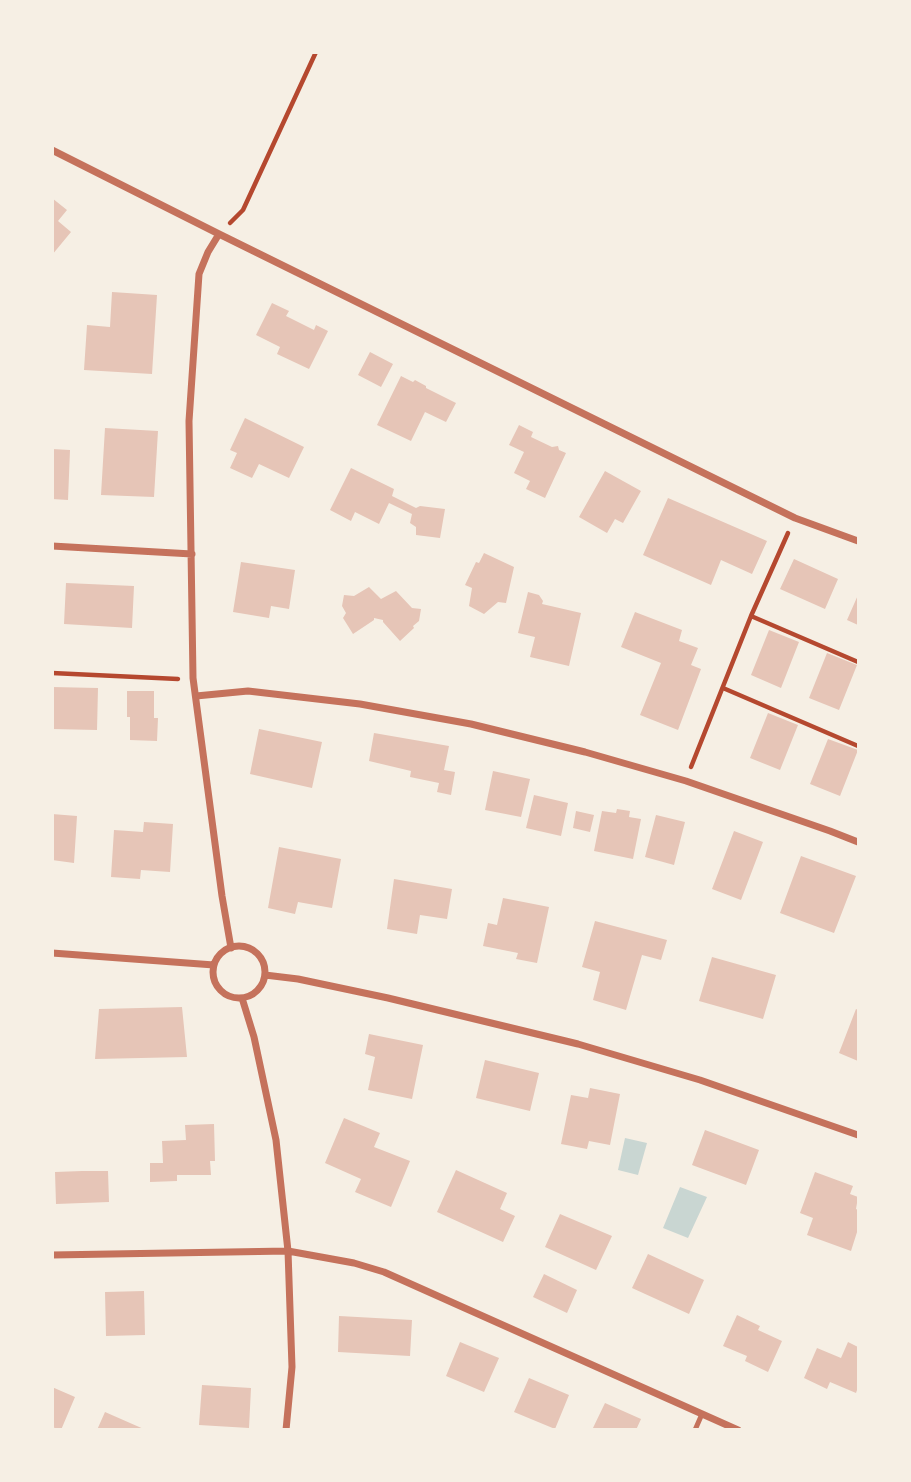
<!DOCTYPE html>
<style>
body{margin:0}
#map{position:relative;width:911px;height:1482px;overflow:hidden;background:#f6efe4;font-family:"Archivo Narrow",sans-serif}
canvas{display:block}
.frame{position:absolute;inset:0;border:54px solid #f6efe4;pointer-events:none}
</style>
<div id="map">
<canvas width="911" height="1482"></canvas>
<div class="frame"></div>
</div>
<script>
const context = document.querySelector('canvas').getContext('2d');
context.lineJoin = 'round';
function paint(path, color) { context.fillStyle = color; context.fill(path, 'evenodd'); }
const shape = rows => new Path2D(rows.map(r => 'M' + r).join(''));
function strokePath(path, color, width, dash) { context.strokeStyle = color; context.lineWidth = width; context.lineCap = dash ? 'butt' : 'round'; context.setLineDash(dash || []); context.stroke(path); }
const water = shape([
 [625,1138,647,1143,638,1175,618,1170],
 [680,1187,707,1197,688,1238,663,1228]
]);
const building = shape([
 [52,198,67,210,58,221,71,232,52,255],
 [112,292,157,295,152,374,84,370,87,325,110,327],
 [272,303,289,311,286,316,314,330,316,325,328,331,309,369,277,354,280,347,256,335],
 [370,352,393,364,381,387,358,375],
 [401,376,413,382,415,380,426,386,426,388,456,403,446,422,425,412,411,441,377,425],
 [245,418,304,447,289,478,259,464,252,478,230,468,237,453,230,450],
 [519,425,533,432,531,437,552,447,558,446,559,450,566,453,545,498,526,489,530,481,514,473,524,452,509,445],
 [105,428,158,431,154,497,101,495],
 [52,449,70,450,68,500,52,499],
 [351,468,394,489,392,496,416,508,420,506,445,509,440,538,416,535,416,527,410,523,412,514,389,503,379,524,355,512,351,521,330,510],
 [605,471,641,491,623,523,615,519,607,533,579,517],
 [668,498,767,541,752,574,721,560,711,585,643,555],
 [484,553,514,567,506,603,498,602,484,614,469,606,472,588,465,585,476,562,479,563],
 [794,559,838,579,825,609,780,589],
 [241,562,295,570,289,609,271,606,269,618,233,612],
 [66,583,134,586,132,628,64,624],
 [369,587,381,599,396,591,412,608,421,609,419,621,413,626,414,628,400,641,383,622,383,620,374,618,374,620,353,634,343,618,346,613,342,606,344,595,354,596],
 [528,592,539,595,543,601,542,604,581,613,569,666,530,657,535,637,518,633],
 [858,595,858,625,847,620],
 [635,612,682,630,679,641,698,648,691,665,701,669,678,730,640,715,661,663,621,647],
 [769,630,799,642,781,688,751,675],
 [827,653,857,665,839,710,809,698],
 [52,687,98,688,97,730,52,729],
 [127,691,154,691,154,718,158,718,157,741,130,740,130,717,127,717],
 [768,713,798,725,780,770,750,758],
 [259,729,322,742,312,788,250,774],
 [374,733,449,746,444,770,455,772,451,795,437,792,439,783,410,777,411,771,369,761],
 [828,739,858,750,840,796,810,784],
 [493,771,530,779,521,817,485,810],
 [534,795,568,803,561,836,526,828],
 [617,809,630,811,629,817,641,819,633,859,594,851,602,811,616,813],
 [576,811,594,815,590,832,573,828],
 [52,814,77,816,74,863,52,860],
 [656,815,685,822,674,865,645,857],
 [144,822,173,824,170,872,141,870,140,879,111,877,114,830,143,832],
 [734,831,763,842,741,900,712,889],
 [279,847,341,859,332,908,298,902,295,914,268,908],
 [801,856,856,876,834,933,780,913],
 [394,879,452,889,447,919,420,915,417,934,387,929],
 [503,898,549,907,537,963,516,959,518,953,483,946,488,923,497,925],
 [595,921,667,940,661,960,642,955,626,1010,593,1000,600,972,582,967],
 [712,957,776,975,763,1019,699,1001],
 [182,1007,187,1057,95,1059,99,1009],
 [856,1009,858,1010,858,1061,839,1053],
 [369,1034,423,1045,412,1099,368,1090,375,1057,365,1054],
 [485,1060,539,1073,530,1111,476,1098],
 [590,1088,620,1094,610,1145,589,1141,587,1149,561,1144,571,1095,588,1098],
 [344,1118,380,1133,374,1147,410,1161,391,1207,355,1192,361,1179,325,1163],
 [214,1124,215,1161,210,1161,211,1175,177,1175,177,1181,150,1182,150,1163,163,1163,162,1141,186,1140,185,1125],
 [705,1130,759,1150,746,1185,692,1165],
 [456,1170,507,1193,500,1209,515,1216,503,1242,437,1212],
 [82,1171,108,1171,109,1202,56,1204,55,1172],
 [815,1172,853,1186,850,1194,858,1197,856,1209,858,1210,858,1229,851,1251,807,1235,813,1218,800,1213],
 [560,1214,612,1236,596,1270,545,1247],
 [648,1254,704,1280,689,1314,632,1288],
 [544,1274,577,1290,567,1313,533,1297],
 [144,1291,145,1335,106,1336,105,1292],
 [737,1315,760,1326,758,1330,782,1341,768,1372,745,1361,747,1356,723,1346],
 [339,1316,412,1320,410,1356,338,1352],
 [460,1342,499,1358,484,1392,446,1376],
 [848,1342,858,1347,858,1387,856,1393,830,1382,827,1389,804,1378,817,1348,841,1358],
 [529,1378,569,1395,555,1429,514,1412],
 [202,1385,251,1388,249,1428,199,1425],
 [52,1387,75,1397,61,1430,52,1427],
 [605,1403,641,1419,636,1430,592,1430],
 [105,1412,146,1430,97,1430]
]);
const path = shape([
 [230,223,243,210,316,52],
 [751,616,858,662],
 [52,673,178,679],
 [723,688,858,746],
 [691,767,751,616,788,533]
]);
const service = shape([
 [695,1430,702,1414]
]);
const minor = shape([
 [52,150,219,234,795,518,858,541],
 [219,234,208,252,199,274,189,421,193,678,222,896,231,948],
 [52,546,192,554],
 [196,696,248,691,360,704,471,724,585,752,686,781,830,831,858,842],
 '213 972a26 26 0 1 1 52 0a26 26 0 1 1-52 0Z',
 [52,953,214,965],
 [265,975,298,979,388,998,578,1044,700,1080,858,1135],
 [242,998,254,1037,276,1140,288,1251,292,1367,286,1430],
 [52,1255,288,1251,354,1263,384,1272,738,1430]
]);
paint(water, '#c9d6d2');
paint(building, '#e6c5b7');
strokePath(path, '#b5482f', 4.5);
strokePath(service, '#c5725c', 5);
strokePath(minor, '#c5725c', 7);
</script>
